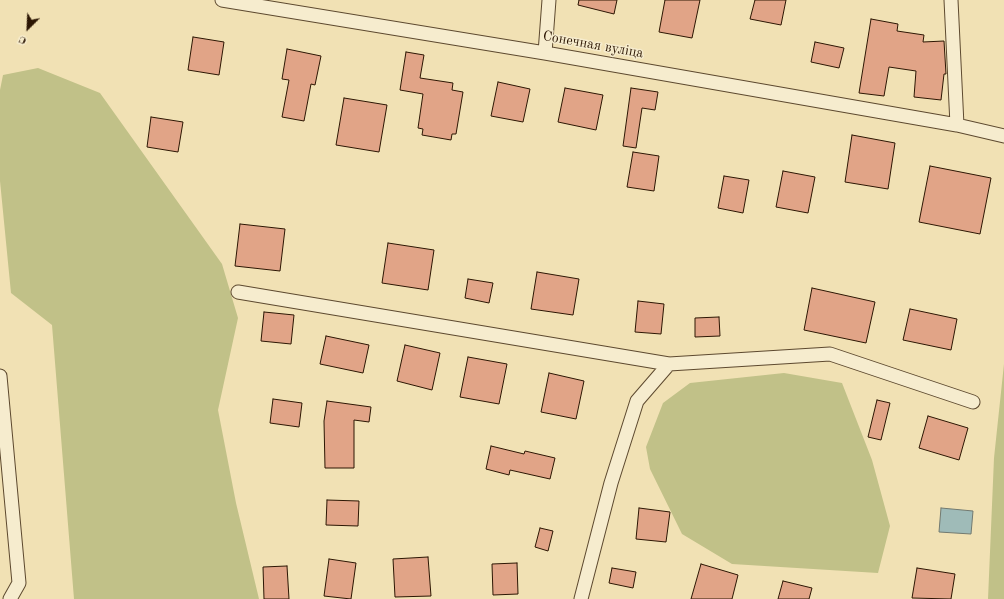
<!DOCTYPE html>
<meta charset="utf-8">
<style>
body{margin:0}
#map{position:relative;width:1004px;height:599px;overflow:hidden;background:#f1e1b4;font-family:"Old Standard TT",serif}
canvas{display:block}
.north{position:absolute;left:8px;top:8px;width:40px;height:40px;-webkit-text-stroke:3px #f6ecce;paint-order:stroke;rotate:204deg;font-size:11px;font-weight:700;line-height:16px;text-align:center;color:#2c1603}
.north::after{content:'';display:block;margin:auto;width:14px;height:18px;background:#2c1603;clip-path:polygon(50% 0,100% 100%,50% 72%,0 100%)}
</style>
<div id="map">
<canvas width="1004" height="599"></canvas>
<div class="north">С</div>
</div>
<script>
const context = document.querySelector('canvas').getContext('2d');
context.lineJoin = 'round';
function paint(path, color) { context.fillStyle = color; context.fill(path, 'evenodd'); }
const shape = rows => new Path2D(rows.map(r => 'M' + r).join(''));
function strokePath(path, color, width, dash) { context.strokeStyle = color; context.lineWidth = width; context.lineCap = dash ? 'butt' : 'round'; context.setLineDash(dash || []); context.stroke(path); }
function drawText(font, color, halo, rows, align = 'center') {
  context.font = font + ' "Old Standard TT",serif'; context.lineWidth = 3; context.setLineDash([]); context.textBaseline = 'middle'; context.strokeStyle = halo; context.fillStyle = color; for (const [text, x, y, turn = 0] of rows) {
    context.save(); context.translate(x, y); context.rotate((+turn || 0) * Math.PI / 180); context.textAlign = isNaN(turn) ? turn : align; if (halo) context.strokeText(text, 0, 0); context.fillText(text, 0, 0); context.restore();
  }
}
const green = shape([
 [38,68,100,93,222,264,238,318,218,410,236,503,259,599,74,599,52,325,11,293,0,181,0,90,3,75],
 [1004,364,1004,599,988,599,994,458],
 [784,373,842,383,872,460,890,526,878,573,732,564,682,534,650,469,646,447,663,403,690,383]
]);
const water = shape([
 [941,508,973,511,971,534,939,532,941,508]
]);
const building = shape([
 [579,0,617,0,614,14,578,5,579,0],
 [665,0,700,0,692,38,659,32,665,0],
 [755,0,786,0,781,25,750,19,755,0],
 [871,19,898,24,897,31,924,35,923,42,944,41,946,74,944,74,941,100,914,97,916,71,889,67,884,96,859,93,871,19],
 [193,37,224,42,219,75,188,70,193,37],
 [815,42,844,48,839,68,811,62,815,42],
 [287,49,321,56,315,85,311,84,304,121,282,117,289,80,282,79,287,49],
 [406,52,424,55,420,78,453,83,452,90,463,92,456,134,452,134,451,140,422,135,423,129,418,128,423,94,400,90,406,52],
 [498,82,530,89,523,122,491,116,498,82],
 [565,88,603,95,596,130,558,122,565,88],
 [631,88,658,92,655,110,642,108,636,148,623,146,631,88],
 [344,98,387,105,379,152,336,145,344,98],
 [151,117,183,122,178,152,147,147,151,117],
 [852,135,895,143,888,189,845,182,852,135],
 [633,152,659,156,654,191,627,187,633,152],
 [930,166,991,178,980,234,919,222,930,166],
 [783,171,815,177,808,213,776,207,783,171],
 [724,176,749,180,743,213,718,208,724,176],
 [240,224,285,229,280,271,235,266,240,224],
 [388,243,434,250,428,290,382,283,388,243],
 [537,272,579,279,573,315,531,309,537,272],
 [468,279,493,283,489,303,465,298,468,279],
 [812,288,875,302,866,343,804,330,812,288],
 [638,301,664,304,661,334,635,332,638,301],
 [910,309,957,319,951,350,903,340,910,309],
 [264,312,294,315,291,344,261,341,264,312],
 [719,317,720,336,695,337,695,318,719,317],
 [326,336,369,345,363,373,320,364,326,336],
 [405,345,440,353,432,390,397,381,405,345],
 [468,357,507,364,499,404,460,397,468,357],
 [549,373,584,381,576,419,541,412,549,373],
 [273,399,302,403,299,427,270,423,273,399],
 [877,400,890,403,881,440,868,437,877,400],
 [327,401,371,407,369,422,354,420,354,468,325,468,324,421,327,401],
 [928,416,968,428,959,460,919,448,928,416],
 [491,446,524,454,525,451,555,458,550,479,510,470,509,475,486,469,491,446],
 [327,500,359,501,358,526,326,525,327,500],
 [639,508,670,512,666,542,636,539,639,508],
 [540,528,553,531,548,551,535,547,540,528],
 [428,557,431,596,395,597,393,559,428,557],
 [329,559,356,563,351,599,324,596,329,559],
 [517,563,518,594,493,595,492,564,517,563],
 [701,564,738,575,732,599,691,599,701,564],
 [287,566,289,599,264,599,263,567,287,566],
 [612,568,636,572,633,588,609,583,612,568],
 [917,568,955,574,951,599,912,598,917,568],
 [783,581,812,588,809,599,778,599,783,581]
]);
const street = shape([
 [222,0,545,53,957,125,1004,136],
 [951,0,957,125],
 [545,53,549,0],
 [238,292,669,364,830,354,973,402],
 [0,376,19,583,10,599],
 [581,599,611,483,637,401,669,364]
]);
const streetNames = [
 ["Сонечная вуліца",593,45,10]
];
paint(green, '#c1c188');
paint(water, '#9fbbb8');
strokePath(water, '#717970', 1);
paint(building, '#e1a487');
strokePath(building, '#2c1603', 1);
strokePath(street, '#5d492f', 15);
strokePath(street, '#f6ecce', 13);
drawText('14px', '#2c1603', '#f6ecce', streetNames);
</script>
